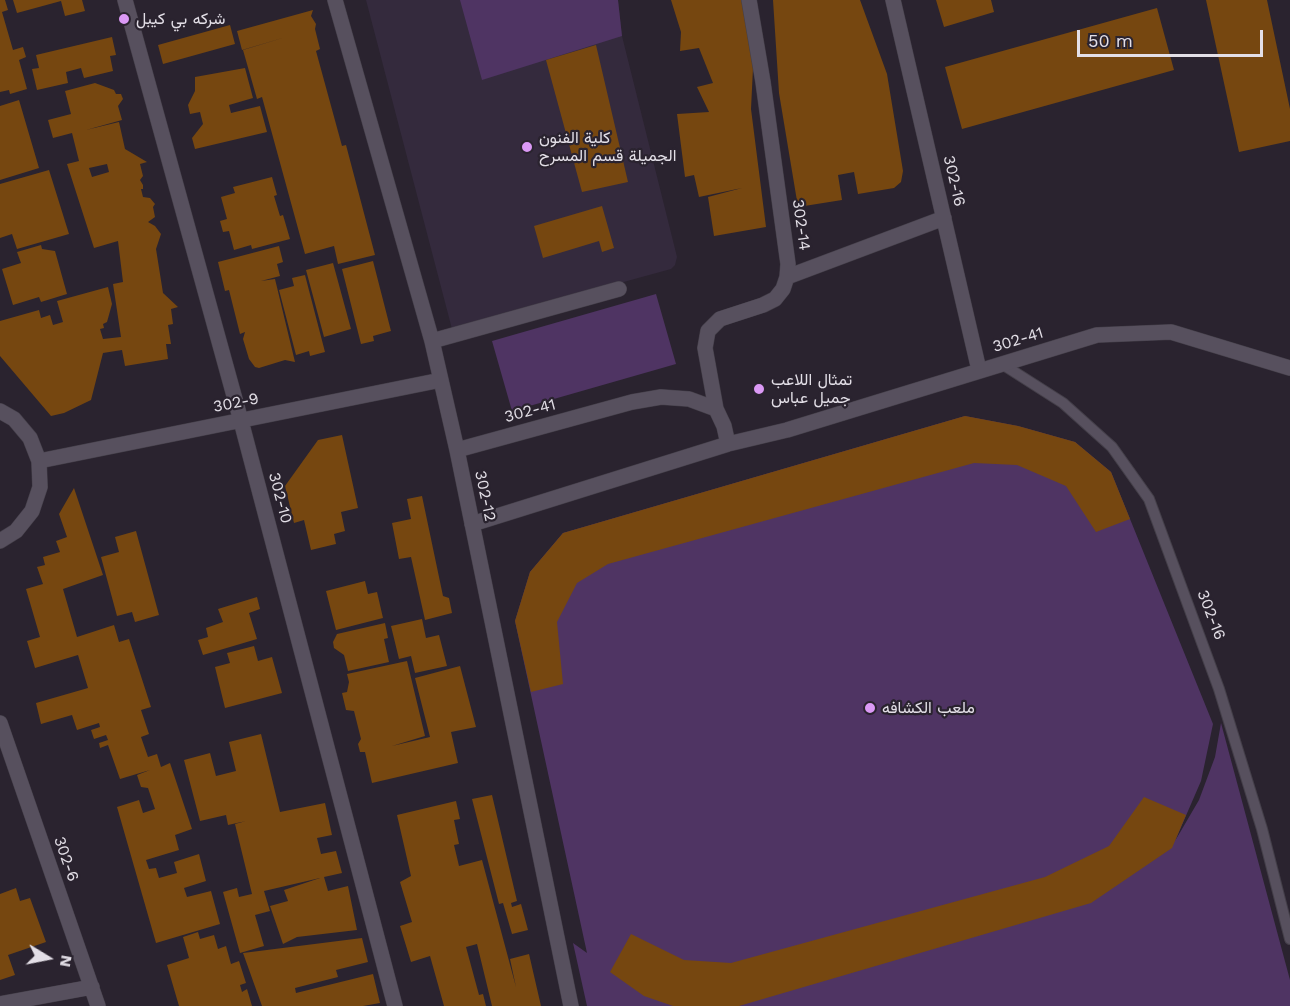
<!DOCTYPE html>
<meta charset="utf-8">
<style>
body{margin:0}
#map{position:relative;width:1290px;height:1006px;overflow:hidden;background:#2a232f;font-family:"Work Sans",sans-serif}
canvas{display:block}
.north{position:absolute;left:18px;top:928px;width:60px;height:60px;-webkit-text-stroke:4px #2a232f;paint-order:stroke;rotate:100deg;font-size:16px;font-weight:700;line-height:24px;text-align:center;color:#e3dfe7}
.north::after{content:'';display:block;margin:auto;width:21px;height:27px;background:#e3dfe7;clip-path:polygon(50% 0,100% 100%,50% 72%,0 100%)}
.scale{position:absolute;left:1077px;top:30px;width:186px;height:27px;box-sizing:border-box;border:3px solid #e3dfe7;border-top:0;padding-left:8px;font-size:18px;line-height:21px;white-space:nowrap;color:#e3dfe7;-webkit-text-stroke:4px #2a232f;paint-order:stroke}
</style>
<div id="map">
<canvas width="1290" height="1006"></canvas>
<div class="north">N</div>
<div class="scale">50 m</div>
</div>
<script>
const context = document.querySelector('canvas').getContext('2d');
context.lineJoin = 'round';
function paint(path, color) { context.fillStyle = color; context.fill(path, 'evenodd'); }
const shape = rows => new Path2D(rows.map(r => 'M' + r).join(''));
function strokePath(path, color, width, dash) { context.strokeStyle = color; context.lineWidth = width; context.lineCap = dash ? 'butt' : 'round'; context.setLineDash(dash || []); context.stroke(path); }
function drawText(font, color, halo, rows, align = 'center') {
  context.font = font + ' "Work Sans",Vazirmatn,sans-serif'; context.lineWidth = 4.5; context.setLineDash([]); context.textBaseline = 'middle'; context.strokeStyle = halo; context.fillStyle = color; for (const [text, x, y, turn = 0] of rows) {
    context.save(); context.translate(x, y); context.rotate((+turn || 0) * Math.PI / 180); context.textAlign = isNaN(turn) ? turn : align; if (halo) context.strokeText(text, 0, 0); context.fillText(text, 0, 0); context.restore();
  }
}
const built = shape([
 [366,0,618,0,622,36,677,257,675,265,671,269,452,329]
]);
const green = shape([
 [460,0,618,0,622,36,482,80],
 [656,294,676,364,512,411,492,341],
 [965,416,1018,426,1075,442,1111,472,1213,724,1201,781,1175,841,1199,800,1215,757,1221,723,1290,980,1290,1006,587,1006,573,943,587,953,515,621,530,572,563,533]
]);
const building = shape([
 [0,0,5,0,8,10,2,12,13,50,23,47,26,57,19,60,27,89,10,94,9,90,0,92],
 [13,0,82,0,85,11,65,16,61,1,17,13],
 [671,0,744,0,753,68,751,109,766,227,714,236,708,197,742,188,699,197,694,175,685,177,677,114,709,112,697,87,713,83,699,48,680,51,681,32],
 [773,0,860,0,887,74,903,171,901,182,894,188,858,194,854,172,838,175,842,200,798,207,779,93],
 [936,0,991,0,994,12,944,27],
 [1206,0,1267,0,1290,109,1290,141,1239,152],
 [1157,8,1174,70,962,129,945,67],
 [313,10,311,16,316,24,315,29,320,49,316,51,342,146,346,145,375,255,338,264,334,246,305,254,262,97,257,99,243,50,286,37,242,50,237,31],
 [230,25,235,44,163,64,158,45],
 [112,37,116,55,110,56,113,71,84,78,81,68,66,72,68,83,37,90,32,69,39,68,36,55],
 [596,45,628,182,582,192,546,60],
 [245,68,253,98,229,105,231,113,260,106,267,132,195,149,192,138,203,124,200,112,190,114,188,105,195,91,195,77],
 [95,83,114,90,116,94,121,94,123,99,118,106,122,120,86,130,119,122,125,149,147,162,140,164,143,176,140,180,143,185,143,189,141,189,143,197,150,198,155,204,153,207,155,217,148,222,155,226,161,234,156,249,163,293,178,307,171,309,173,324,168,325,171,344,166,344,168,359,125,366,122,350,103,353,91,400,64,413,51,416,0,356,0,321,39,310,41,318,50,315,53,325,63,322,57,301,108,287,112,304,107,322,103,324,104,328,100,329,103,339,121,337,113,284,123,282,118,241,94,248,67,164,79,161,72,133,53,138,48,120,71,114,65,91],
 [107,164,109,172,92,177,89,168],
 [19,100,39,168,0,180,0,106],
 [49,170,69,234,17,249,12,234,0,238,0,184],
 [272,177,277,195,274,196,280,216,283,215,290,239,252,249,251,245,234,250,229,231,223,232,220,221,227,219,221,197,235,193,233,187],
 [602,206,614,248,602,252,599,241,543,258,534,226],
 [41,245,42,249,55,251,67,294,41,302,39,297,13,305,2,269,21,263,17,252],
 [279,246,283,262,277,264,280,276,261,281,275,279,295,362,285,360,259,368,255,367,249,359,243,339,245,332,240,334,229,290,225,291,218,262],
 [373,261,391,331,373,336,374,341,361,344,342,269],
 [333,263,351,329,324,337,306,270],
 [305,275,325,352,310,356,309,351,296,355,279,290,294,286,292,278],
 [965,416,1018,426,1075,442,1111,472,1130,519,1096,532,1066,486,1017,465,974,463,608,564,577,583,557,622,563,684,531,692,515,621,530,572,563,533],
 [342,435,358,508,341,512,345,531,334,534,336,544,311,550,304,520,294,523,285,486,318,440],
 [74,488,103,575,63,589,77,637,114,625,119,642,129,639,151,707,141,710,149,734,141,737,148,757,157,754,161,767,170,763,192,829,175,835,179,850,146,860,149,869,156,868,159,878,177,873,174,862,199,854,206,881,184,888,187,897,211,891,220,924,156,943,117,807,139,800,143,813,155,809,148,788,141,787,137,775,150,770,120,779,108,745,100,748,99,743,108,740,106,735,94,739,91,730,100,727,99,723,77,730,72,715,41,724,36,703,88,688,78,655,35,668,27,641,40,637,26,589,43,584,37,567,45,565,43,557,60,552,56,541,67,537,59,514],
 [422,496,443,596,449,598,452,613,425,620,411,557,399,559,392,523,411,519,407,499],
 [136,531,159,615,135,622,132,612,117,616,101,557,119,552,115,537],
 [365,581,368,594,377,592,383,618,336,630,326,591],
 [257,597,260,609,249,613,257,639,203,655,198,640,208,637,206,628,223,622,218,609],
 [422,619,426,638,439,635,447,666,415,673,411,656,399,659,391,626],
 [385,623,388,638,384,639,389,662,348,671,344,655,334,648,333,642,337,634],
 [254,646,258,661,272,657,282,693,225,708,215,667,230,663,227,653],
 [407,661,425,736,392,746,430,737,415,678,460,666,476,727,451,732,458,763,372,783,365,752,360,752,358,744,361,739,354,711,346,710,342,693,347,692,349,682,347,674],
 [261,734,280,812,325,803,332,835,317,838,321,854,336,851,342,873,324,877,328,891,348,886,357,930,297,937,283,944,270,906,288,901,284,890,320,878,264,891,270,911,255,915,264,946,240,953,223,892,237,888,239,897,252,894,235,824,246,821,228,825,226,815,200,821,184,760,210,753,216,776,236,771,229,742],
 [492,795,517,901,511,903,512,907,521,904,528,930,512,934,503,903,499,904,472,799],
 [1144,797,1186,815,1172,848,1091,903,739,1006,673,1006,644,996,610,972,631,934,684,960,731,963,1045,877,1109,846],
 [456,801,460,819,454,820,459,844,454,845,459,866,482,860,516,987,510,959,529,954,541,1006,492,1006,477,944,466,947,479,995,483,994,486,1006,444,1006,430,956,411,962,400,926,412,922,400,882,411,876,397,815],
 [16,888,20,901,30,898,46,942,8,955,15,975,0,980,0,894],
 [198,932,200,939,214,935,218,949,226,946,231,964,239,961,246,983,240,985,242,992,247,989,252,1006,179,1006,167,965,189,958,183,937],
 [362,938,368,962,336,970,338,977,295,988,296,993,373,974,380,1003,363,1006,262,1006,243,953]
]);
const lane = shape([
 [1002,364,1063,403,1112,447,1149,499,1219,689,1262,829,1290,939]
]);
const street = shape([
 [125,0,241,421,395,1006],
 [335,0,432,341,457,450,571,1006],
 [893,0,979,370],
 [787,277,944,218],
 [432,341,619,289],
 [716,409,705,348,708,331,720,319,763,305,775,299,783,289,787,277,788,264,763,82,749,0],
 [0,411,14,419,30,438,39,461,40,487,32,511,16,531,0,541],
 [457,450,632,402,661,397,689,399,716,409,724,426,728,444],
 [39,461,441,380],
 [472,524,728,444,787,430,1097,335,1171,332,1290,368],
 [0,723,98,1006],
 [0,1004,92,987]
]);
const markers = [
 [124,19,6,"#db99f5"],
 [527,147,6,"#db99f5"],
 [759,389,6,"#db99f5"],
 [870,708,6,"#db99f5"]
];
const poiNames = [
 ["شركه بي كيبل",136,19],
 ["كلية الفنون",539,138],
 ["الجميلة قسم المسرح",539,156],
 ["تمثال اللاعب",771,380],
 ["جميل عباس",771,398],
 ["ملعب الكشافه",882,708]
];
const streetNames = [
 ["302-16",954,181,77],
 ["302-14",801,225,82],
 ["302-41",1018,340,-17],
 ["302-9",236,403,-11],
 ["302-41",530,411,-15],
 ["302-12",485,496,78],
 ["302-10",280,498,75],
 ["302-16",1211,615,69],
 ["302-6",66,859,71]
];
paint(built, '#342a3d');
paint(green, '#4f3463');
paint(building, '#764710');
strokePath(lane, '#443f49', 12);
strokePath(street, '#443f49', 16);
strokePath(lane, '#57505e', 10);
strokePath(street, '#57505e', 15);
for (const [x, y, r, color] of markers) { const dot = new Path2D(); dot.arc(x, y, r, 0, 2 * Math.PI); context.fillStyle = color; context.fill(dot); strokePath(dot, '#2a232f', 2); }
drawText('16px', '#e3dfe7', '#2a232f', poiNames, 'left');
drawText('16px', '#e3dfe7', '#2a232f', streetNames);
</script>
